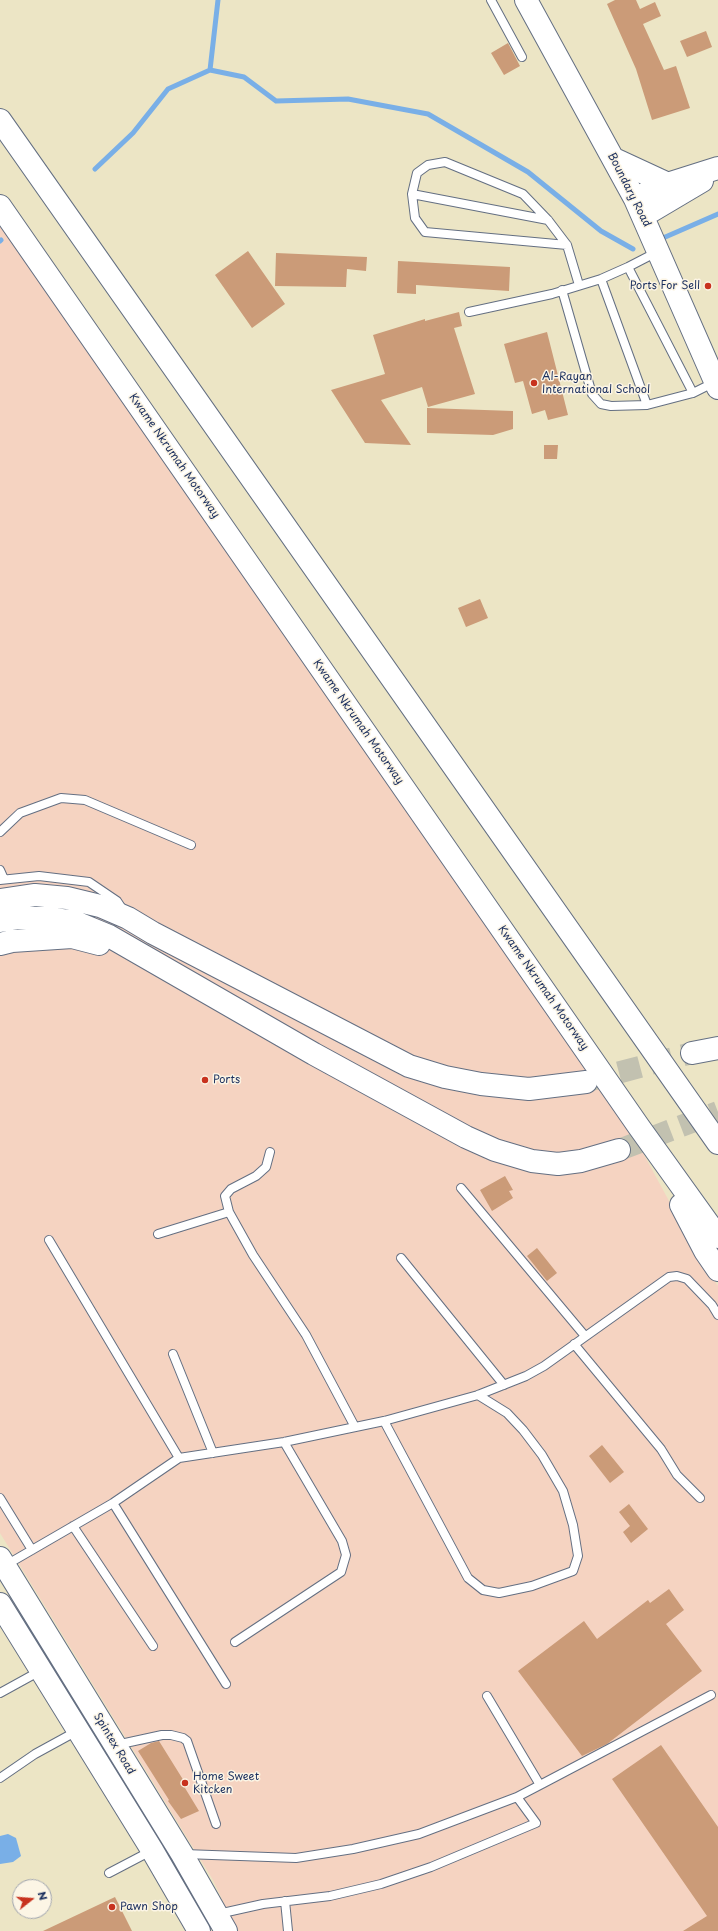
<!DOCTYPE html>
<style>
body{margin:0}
#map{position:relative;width:718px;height:1931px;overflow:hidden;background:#ece5c5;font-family:"Playpen Sans",sans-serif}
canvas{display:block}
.north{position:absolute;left:12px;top:1879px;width:40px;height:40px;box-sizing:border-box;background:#fcf5e5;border:1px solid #a2a6af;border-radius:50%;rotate:73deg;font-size:11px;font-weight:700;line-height:16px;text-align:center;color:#1b2f5e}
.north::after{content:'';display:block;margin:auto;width:14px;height:18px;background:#c8321e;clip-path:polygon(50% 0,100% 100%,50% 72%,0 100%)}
</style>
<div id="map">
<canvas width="718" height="1931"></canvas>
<div class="north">N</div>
</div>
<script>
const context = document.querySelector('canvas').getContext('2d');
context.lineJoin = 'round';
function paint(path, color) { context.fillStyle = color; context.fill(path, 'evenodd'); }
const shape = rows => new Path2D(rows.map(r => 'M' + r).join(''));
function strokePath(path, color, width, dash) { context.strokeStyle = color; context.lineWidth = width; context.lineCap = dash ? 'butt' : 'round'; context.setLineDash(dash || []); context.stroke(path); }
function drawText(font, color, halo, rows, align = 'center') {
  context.font = font + ' "Playpen Sans",sans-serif'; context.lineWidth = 3; context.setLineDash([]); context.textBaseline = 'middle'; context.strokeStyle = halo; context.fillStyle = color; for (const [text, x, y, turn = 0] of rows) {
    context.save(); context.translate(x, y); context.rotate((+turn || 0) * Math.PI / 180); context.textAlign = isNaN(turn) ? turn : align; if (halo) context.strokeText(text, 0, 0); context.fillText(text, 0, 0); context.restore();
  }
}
const built = shape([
 [0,219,612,1096,706,1269,718,1286,718,1931,237,1931,213,1880,0,1533]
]);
const water = shape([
 [8,1834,16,1838,21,1856,13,1862,0,1864,0,1836]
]);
const stream = shape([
 [210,70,244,77,276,101,348,99,428,114,528,172,601,231,633,249],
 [95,169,133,133,168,89,210,70,218,0],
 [663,238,718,214],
 [0,241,1,240]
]);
const building = shape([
 [615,0,636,0,640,9,655,2,661,16,643,24,664,70,676,66,690,108,652,120,636,69,607,4],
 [706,31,712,47,687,57,680,41],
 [508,43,520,66,504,75,491,53],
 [248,251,285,304,252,328,215,275],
 [276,253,367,257,366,271,347,269,346,287,275,286],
 [398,261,510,267,509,291,416,285,416,294,397,293],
 [459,312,462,326,454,328,475,394,428,407,422,387,381,400,411,445,365,443,331,390,385,374,373,335,425,319,425,321],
 [547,332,568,415,548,420,545,410,532,414,523,381,515,383,504,344],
 [427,408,513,411,513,429,493,435,427,433],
 [544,445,558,445,557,459,544,459],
 [480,599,488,618,466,627,458,608],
 [505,1176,513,1190,509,1191,513,1198,492,1211,480,1190],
 [537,1248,557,1273,547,1281,527,1256],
 [602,1445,624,1472,610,1483,589,1456],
 [629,1504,648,1529,631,1543,623,1532,630,1526,619,1512],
 [669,1589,684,1610,666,1624,702,1671,607,1744,582,1756,518,1671,584,1621,597,1639,648,1600,650,1603],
 [159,1741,187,1786,185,1788,199,1811,181,1819,168,1801,169,1800,138,1751,151,1743],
 [661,1745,718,1827,718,1931,683,1931,707,1916,612,1779],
 [115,1897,132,1931,43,1931]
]);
const secondaryTunnel = shape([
 [587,1081,692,1053],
 [619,1150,718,1112]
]);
const lane = shape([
 [491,0,522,57],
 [412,194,548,220],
 [567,245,425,232,415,218,412,194,417,173,428,165,445,162,523,194,548,220,567,245,579,285],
 [628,267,693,393],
 [601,279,647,405],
 [562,290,592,394,601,404,611,406,647,405,693,393,715,382],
 [469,312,552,294,601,279,628,267,657,252],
 [0,832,20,813,61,798,85,800,191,845],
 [0,870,4,879],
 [0,880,39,876,89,882,117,901,123,910],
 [270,1152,266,1167,256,1176,231,1189,225,1196,229,1212,253,1255,306,1335,355,1427],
 [461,1188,585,1336],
 [158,1234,229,1212],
 [49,1240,179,1458],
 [401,1258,504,1385],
 [574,1344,661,1449,677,1475,700,1498],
 [173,1354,213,1453],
 [384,1421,468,1578,483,1590,499,1593,532,1586,573,1571,578,1556,573,1525,563,1491,542,1455,523,1430,507,1413,478,1395],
 [0,1498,32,1550],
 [113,1503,226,1684],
 [73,1526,153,1646],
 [6,1565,113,1503,179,1458,284,1442,384,1421,478,1395,526,1376,544,1366,669,1277,677,1276,687,1279,712,1305,718,1315],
 [235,1642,341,1572,346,1555,342,1541,284,1442],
 [0,1693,40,1671],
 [116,1745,162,1735,171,1735,183,1738,187,1741,216,1824],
 [0,1778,35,1754,77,1731],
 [540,1785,711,1695],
 [184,1854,296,1858,353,1849,419,1834,517,1797,540,1785,487,1696],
 [109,1873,151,1851],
 [285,1901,288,1931],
 [218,1914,263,1904,330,1896,381,1884,431,1867,536,1823,517,1797]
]);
const secondary = shape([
 [526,0,635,199,718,388],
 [614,159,668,184],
 [635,199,658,187,718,168],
 [643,216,702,181],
 [0,900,35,895,67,898,100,906,128,918,153,933,409,1066,445,1077,481,1084,529,1089,586,1082],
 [0,921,17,918,47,918,75,922,109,936,314,1054,466,1137,495,1150,532,1161,558,1164,581,1161,619,1150],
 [0,944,12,941,72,937,99,944],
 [692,1053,718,1048],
 [0,1558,182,1854,226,1931],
 [0,1604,152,1850,199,1931]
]);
const highway = shape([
 [0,120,718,1143],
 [0,206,639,1127,718,1237],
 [681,1205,705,1251,718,1270]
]);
const markers = [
 [708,286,4,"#c8321e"],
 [534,383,4,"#c8321e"],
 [205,1080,4,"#c8321e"],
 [185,1783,4,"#c8321e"],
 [112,1907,4,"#c8321e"]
];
const streetNames = [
 ["Boundary Road",629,190,63],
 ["Kwame Nkrumah Motorway",174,456,55],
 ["Kwame Nkrumah Motorway",358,722,55],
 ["Kwame Nkrumah Motorway",543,988,55],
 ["Spintex Road",114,1744,59]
];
const poiNames = [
 ["Ports For Sell",700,286,"right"],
 ["Al-Rayan",542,377],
 ["International School",542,390],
 ["Ports",213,1080],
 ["Home Sweet",193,1777],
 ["Kitcken",193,1790],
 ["Pawn Shop",120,1907]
];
paint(built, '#f5d3c1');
paint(water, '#79afe7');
strokePath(stream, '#79afe7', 5);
paint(building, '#cb9b78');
strokePath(secondaryTunnel, '#c2c1b0', 22, [22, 11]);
strokePath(lane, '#646f82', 10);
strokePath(secondary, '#646f82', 24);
strokePath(highway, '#646f82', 24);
strokePath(lane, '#fff', 8);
strokePath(secondary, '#fff', 22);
strokePath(highway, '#fff', 22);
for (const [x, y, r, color] of markers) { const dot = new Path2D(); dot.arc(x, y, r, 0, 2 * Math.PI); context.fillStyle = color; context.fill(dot); strokePath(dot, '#fcf5e5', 1.5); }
drawText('11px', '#1b2f5e', '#fcf5e5', streetNames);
drawText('11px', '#1b2f5e', '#fcf5e5', poiNames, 'left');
</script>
